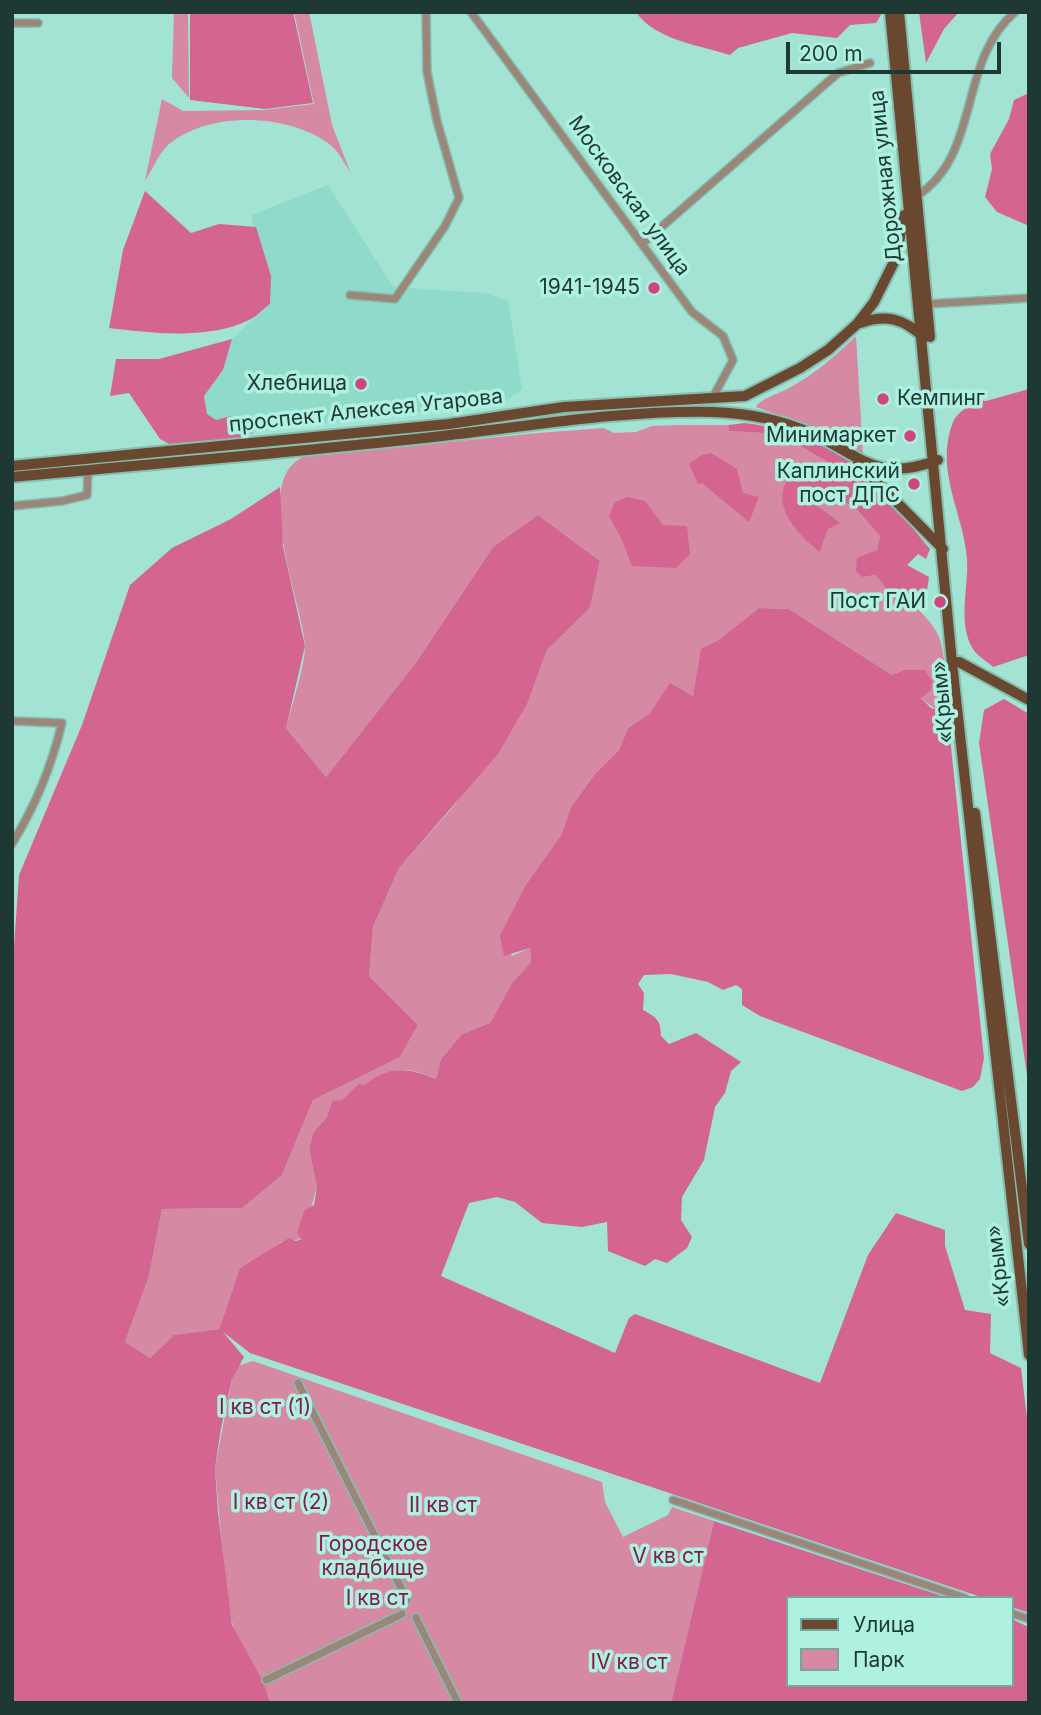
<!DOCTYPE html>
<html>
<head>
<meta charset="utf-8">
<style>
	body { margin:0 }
	#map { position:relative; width:1041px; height:1715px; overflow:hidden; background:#a2e3d3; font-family:Inter,sans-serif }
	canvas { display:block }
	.frame { position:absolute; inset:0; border:14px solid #1e3933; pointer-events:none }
	.legend { position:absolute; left:786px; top:1596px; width:228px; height:91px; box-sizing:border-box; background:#aff1e0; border:2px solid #75a79b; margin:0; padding:9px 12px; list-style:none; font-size:21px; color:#1e3933 }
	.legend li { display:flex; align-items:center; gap:14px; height:35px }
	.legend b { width:35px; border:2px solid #75a79b }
	.scale { position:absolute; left:786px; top:42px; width:215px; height:32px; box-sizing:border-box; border:4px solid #1e3933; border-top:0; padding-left:9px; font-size:21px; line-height:24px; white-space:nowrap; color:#1e3933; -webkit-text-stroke:5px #aff1e0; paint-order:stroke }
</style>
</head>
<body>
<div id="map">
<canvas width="1041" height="1715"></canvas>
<div class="frame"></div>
<ul class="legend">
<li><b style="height:9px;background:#69482f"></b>Улица</li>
<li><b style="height:19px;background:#d589a3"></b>Парк</li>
</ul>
<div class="scale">200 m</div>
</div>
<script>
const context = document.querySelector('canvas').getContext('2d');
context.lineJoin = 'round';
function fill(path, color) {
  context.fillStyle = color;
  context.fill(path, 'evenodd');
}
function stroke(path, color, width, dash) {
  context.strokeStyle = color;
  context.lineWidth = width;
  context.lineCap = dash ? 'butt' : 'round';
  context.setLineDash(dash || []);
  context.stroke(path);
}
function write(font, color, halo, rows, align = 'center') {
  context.font = font + ' Inter,sans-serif';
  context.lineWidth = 7;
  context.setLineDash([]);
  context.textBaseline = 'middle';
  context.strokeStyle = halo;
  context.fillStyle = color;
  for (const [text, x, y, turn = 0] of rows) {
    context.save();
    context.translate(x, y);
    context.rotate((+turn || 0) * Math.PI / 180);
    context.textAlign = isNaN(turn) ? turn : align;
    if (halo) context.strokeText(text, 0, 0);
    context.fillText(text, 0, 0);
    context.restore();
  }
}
const built = new Path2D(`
	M 328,185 L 393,287 L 485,293 L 508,301 L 522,389 L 504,402 L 254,432 L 245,424 L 216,421 L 207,414 L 204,396 L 223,370 L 232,339 L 270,304 L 251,215 Z`);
const green = new Path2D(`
	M 174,12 L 188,12 L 189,98 L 172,78 Z
	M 294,12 L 309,12 L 332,125 L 351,174 C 345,164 338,150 329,144 C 287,113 209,111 168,145 C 159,153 152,170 145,181 L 162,99 L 183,111 L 264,110 L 314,104 Z
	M 856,336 L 863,454 L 820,429 L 756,407 C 761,398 779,394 789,388 C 814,375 835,356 856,336 Z
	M 681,425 L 728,425 L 729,431 L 780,434 L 831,463 L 828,468 L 794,471 C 765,501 799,529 820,552 L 828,529 L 815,504 L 827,491 L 841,502 L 853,505 L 880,536 L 877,550 L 868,555 L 862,577 L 876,575 L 888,592 C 906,596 928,616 937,633 C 947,651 946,697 948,719 L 943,711 C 921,705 915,688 904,670 L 892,675 L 789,609 L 759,608 L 717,641 L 702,649 L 693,696 L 670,684 L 649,714 L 628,728 L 619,750 L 595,774 L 571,807 L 561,835 L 525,886 L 500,935 L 512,956 L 530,948 L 531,962 L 512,983 L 490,1023 L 462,1034 L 441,1059 L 436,1079 C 402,1064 396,1069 365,1086 C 355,1091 350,1090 343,1100 L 332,1102 L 327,1117 L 313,1133 L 309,1149 L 317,1187 L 302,1239 L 281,1242 L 276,1248 L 240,1268 L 219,1329 L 174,1335 L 150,1358 L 125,1342 L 149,1276 L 162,1209 L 242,1208 L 282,1175 L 313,1100 L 400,1057 L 418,1025 L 369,976 L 373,927 L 399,868 L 453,807 L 528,702 L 547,650 L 590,608 L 600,561 L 538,515 L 493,547 L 415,664 L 326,777 L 286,728 C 291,708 306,663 305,644 C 302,603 251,480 303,457 L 538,433 L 604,428 L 614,433 L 636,432 L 652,426 Z
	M 432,430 L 436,432 L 12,473 L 12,470 Z
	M 253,1361 L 602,1482 L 605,1502 L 623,1537 L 668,1515 L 672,1507 L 714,1521 L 671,1703 L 270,1703 L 264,1683 L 236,1638 L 227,1601 L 215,1468 L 232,1379 L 237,1366 Z`);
const forest = new Path2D(`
	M 190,12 L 293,12 L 313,103 L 265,109 L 190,100 Z
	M 636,12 L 882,12 L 882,13 L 876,23 L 850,25 L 837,38 L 792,33 L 738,48 L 730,55 C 699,45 655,40 636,12 Z
	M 919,12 L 959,12 L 944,29 L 926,63 Z
	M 1029,93 L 1029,226 L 997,212 L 985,197 L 992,169 L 990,154 L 1009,119 L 1014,100 Z
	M 145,191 L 191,233 L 219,224 L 256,227 L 271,276 L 270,304 C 263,309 256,317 249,320 C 209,340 150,333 109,328 L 123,250 Z
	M 232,339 L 223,370 L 204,396 L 207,414 L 216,420 L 231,416 L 254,432 L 243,438 L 169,444 L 160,439 L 129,393 L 110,396 L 116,359 L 159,359 Z
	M 1029,389 L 1029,655 L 993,667 C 988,662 977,656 973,649 C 957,623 969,586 967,559 C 964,514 934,471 953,422 C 956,414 969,406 975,400 L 986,401 Z
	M 745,423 C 845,436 870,476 930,549 L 926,559 L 918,554 L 907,565 L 929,577 L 926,597 L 916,609 L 899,595 L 888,592 L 876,575 L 862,577 L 856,571 L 857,558 L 877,550 L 880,536 L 853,505 L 841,502 L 827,491 L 815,504 L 840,523 L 828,529 L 820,552 C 796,533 765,500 794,471 L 828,468 L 830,463 L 780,434 L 729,431 L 728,425 Z
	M 711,453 L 737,469 L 743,493 L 759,497 L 749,522 L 702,483 L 698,484 L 689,464 L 702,455 Z
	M 280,487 L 283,547 L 305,646 L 286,728 L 326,777 L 415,664 L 493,547 L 538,515 L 600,561 L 590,608 L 547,650 L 528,702 L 498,754 L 399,868 L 373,927 L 369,976 L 418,1025 L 400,1057 L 313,1100 L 282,1175 L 242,1208 L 162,1209 L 149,1276 L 125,1342 L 150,1358 L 174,1335 L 219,1329 L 240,1268 L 289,1238 L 296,1241 L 302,1239 L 297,1233 L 304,1211 L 314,1205 L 317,1187 L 309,1149 L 313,1133 L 327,1117 L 332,1101 L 342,1100 L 359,1084 L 365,1085 C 390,1065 408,1068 436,1079 L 441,1059 L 462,1034 L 490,1023 L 512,983 L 531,962 L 530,948 L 504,956 L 500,935 L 525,886 L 561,835 L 571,807 L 595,774 L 619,750 L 628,728 L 649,714 L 670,683 L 693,696 L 701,649 L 717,641 L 759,608 L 789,609 L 892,675 L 904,670 L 925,670 L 932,681 L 931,690 L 921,698 L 931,708 L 943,711 L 948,719 L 984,1058 L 980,1079 L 973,1087 L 962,1091 L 760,1016 L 742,1005 L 742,989 L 736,985 L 723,990 L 708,982 L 671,974 L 644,975 L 638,984 L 644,993 L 643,1010 C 656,1017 661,1020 661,1036 L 669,1044 L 696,1033 L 741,1062 L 731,1071 L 725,1093 L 715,1107 L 704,1160 L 682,1197 L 681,1220 L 692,1237 L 687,1248 L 667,1263 L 655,1259 L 645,1266 L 608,1251 L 607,1222 L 582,1227 L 542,1223 L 515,1202 L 497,1197 L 469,1203 L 441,1276 L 615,1353 L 629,1318 L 635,1314 L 820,1383 L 868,1255 L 896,1213 L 945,1230 L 945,1246 L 965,1310 L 991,1314 L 990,1353 L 1021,1368 L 1029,1434 L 1027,1612 L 1011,1607 L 1011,1598 L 984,1598 L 250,1353 L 223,1332 L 244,1357 L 232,1379 L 221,1428 L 215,1468 L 218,1513 L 232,1625 L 264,1683 L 270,1703 L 12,1703 L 12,976 L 19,875 L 82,725 L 130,585 L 172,548 L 231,519 Z
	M 627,497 L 645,501 L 663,525 L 687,526 L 690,554 L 676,568 L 632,566 L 622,540 L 609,516 L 615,502 Z
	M 1004,699 L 1029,714 L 1029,1089 L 979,743 L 984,710 Z
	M 714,1521 L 948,1598 L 787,1598 L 787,1685 L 1011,1685 L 1011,1619 L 1029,1627 L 1029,1703 L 671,1703 Z`);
const street = new Path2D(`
	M 471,12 L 692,312 L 723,336 L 733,360 L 712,399
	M 12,23 L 38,23
	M 917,196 C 982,153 957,62 1015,12
	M 643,243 L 838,73 L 870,63
	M 350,295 L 395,299 L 445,226 L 459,198 L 437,121 L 427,72 L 426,12
	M 927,304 L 1029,298
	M 12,506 L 62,501 L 87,495 L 88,470
	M 12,721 L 62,723 C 51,768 36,804 12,844
	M 298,1383 L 407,1600
	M 673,1500 L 965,1598
	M 1011,1613 L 1029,1619
	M 416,1618 L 458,1703
	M 266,1680 L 402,1614`);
const primary = new Path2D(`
	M 890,12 L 952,663 L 1029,1355
	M 899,12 L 930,337
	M 860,323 C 885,314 904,318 924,338
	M 858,463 L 943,549
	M 12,466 L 449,424 L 564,407 L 745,396 L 800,368 L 828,350 L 857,324 L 874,302 L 896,258 L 904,215
	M 12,477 C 158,463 304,452 450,435 C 537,425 625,410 713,412 C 746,413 781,420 811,433 C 863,457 876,483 938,460
	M 952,663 L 959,662 L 1029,700
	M 975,813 L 1029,1244`);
const markers = [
	[654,288,7,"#ce457f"],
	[361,384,7,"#ce457f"],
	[883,399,7,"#ce457f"],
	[910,436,7,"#ce457f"],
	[914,484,7,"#ce457f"],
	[940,602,7,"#ce457f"]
];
const streetNames = [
	["Дорожная улица",886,176,-96],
	["Московская улица",629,196,54],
	["проспект Алексея Угарова",366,411,-6],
	["«Крым»",943,702,-95],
	["«Крым»",999,1266,-97]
];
const poiNames = [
	["1941-1945",640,288],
	["Хлебница",347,384],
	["Кемпинг",897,399,"left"],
	["Минимаркет",896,436],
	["Каплинский",900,472],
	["пост ДПС",900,496],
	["Пост ГАИ",926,602]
];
const parkNames = [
	["I кв ст (1)",265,1408],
	["I кв ст (2)",281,1503],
	["II кв ст",443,1506],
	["Городское",373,1545],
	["кладбище",373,1569],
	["V кв ст",668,1557],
	["I кв ст",377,1599],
	["IV кв ст",629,1663]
];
fill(built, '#8fdac8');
fill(green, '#d589a3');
fill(forest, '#d46590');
stroke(street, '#85beb0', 10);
stroke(primary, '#85beb0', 14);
stroke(street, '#9b8779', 7);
stroke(primary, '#69482f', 10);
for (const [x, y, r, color] of markers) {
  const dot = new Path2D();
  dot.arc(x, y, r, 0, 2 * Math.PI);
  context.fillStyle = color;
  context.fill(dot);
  stroke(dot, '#aff1e0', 2.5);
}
write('21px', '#1e3933', '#aff1e0', streetNames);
write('21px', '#1e3933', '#aff1e0', poiNames, 'right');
write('21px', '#801b4a', '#aff1e0', parkNames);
</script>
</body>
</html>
